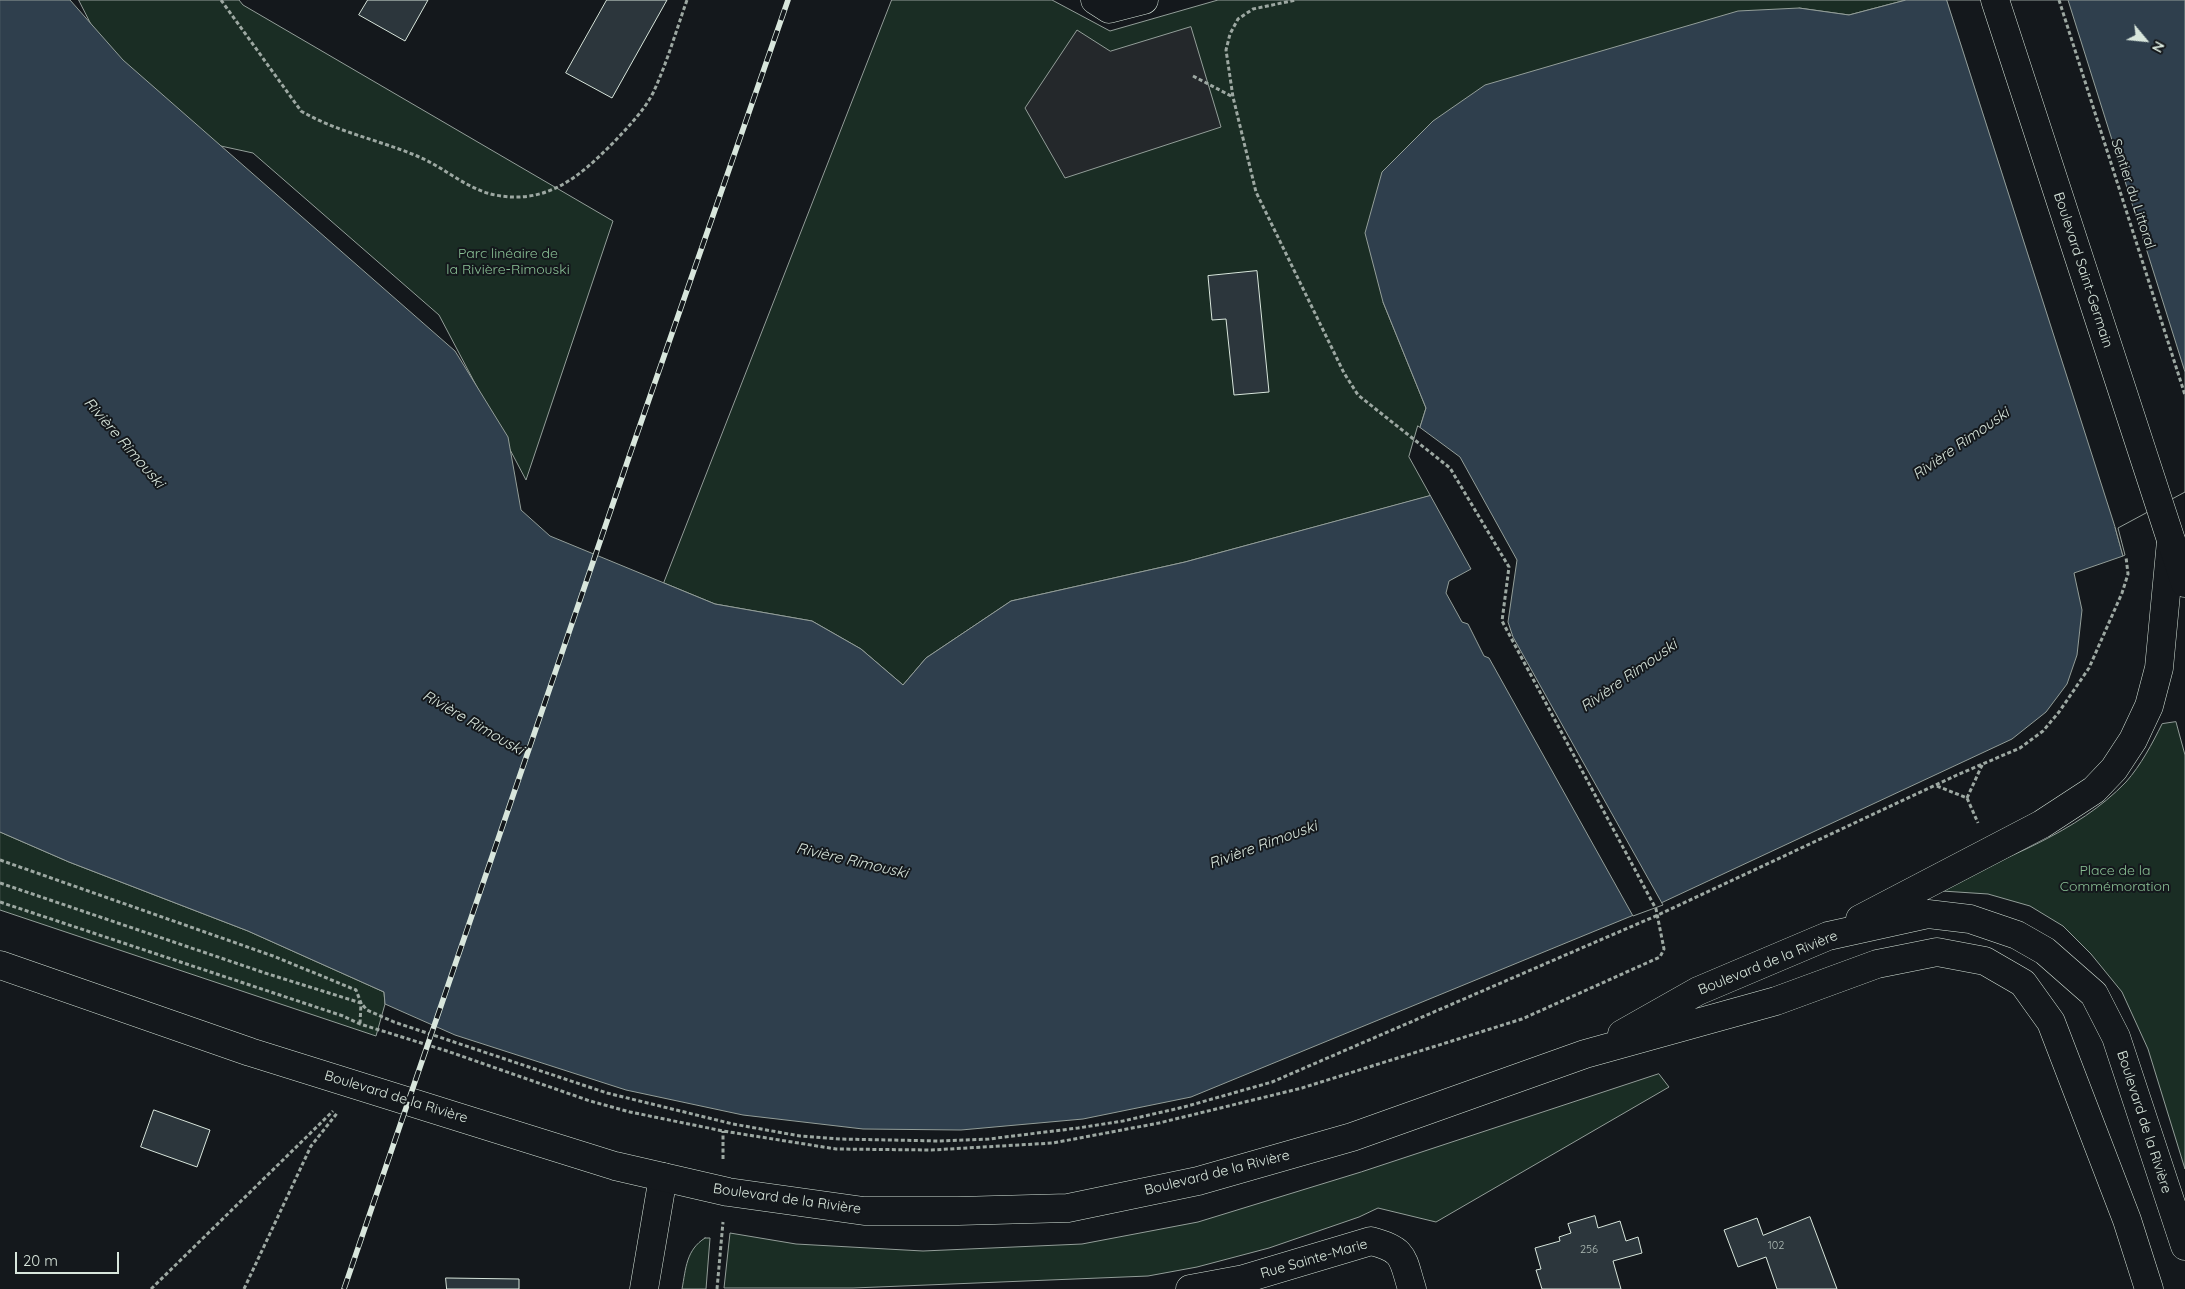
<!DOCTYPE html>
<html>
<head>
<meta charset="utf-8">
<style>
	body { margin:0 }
	#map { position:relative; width:2185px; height:1289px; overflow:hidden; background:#14181c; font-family:Quicksand,sans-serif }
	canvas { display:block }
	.north { position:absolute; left:2120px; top:15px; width:50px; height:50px; -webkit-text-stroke:4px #14181c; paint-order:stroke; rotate:118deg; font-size:14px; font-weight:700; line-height:20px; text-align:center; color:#d8e6dc }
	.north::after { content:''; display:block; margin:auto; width:18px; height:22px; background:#d8e6dc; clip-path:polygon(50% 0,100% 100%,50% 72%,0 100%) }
	.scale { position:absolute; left:15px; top:1252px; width:104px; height:22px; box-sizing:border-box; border:2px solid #d8e6dc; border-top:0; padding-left:6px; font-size:15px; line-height:18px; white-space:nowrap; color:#d8e6dc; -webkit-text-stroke:4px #14181c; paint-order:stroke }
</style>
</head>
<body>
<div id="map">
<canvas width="2185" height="1289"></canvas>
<div class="north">N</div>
<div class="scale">20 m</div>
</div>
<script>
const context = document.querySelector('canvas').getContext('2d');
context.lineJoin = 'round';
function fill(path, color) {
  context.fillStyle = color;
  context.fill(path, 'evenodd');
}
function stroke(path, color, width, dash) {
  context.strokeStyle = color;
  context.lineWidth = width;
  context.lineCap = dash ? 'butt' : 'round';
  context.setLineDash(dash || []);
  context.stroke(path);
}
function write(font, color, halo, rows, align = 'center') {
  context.font = font + ' Quicksand,sans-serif';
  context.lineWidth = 4;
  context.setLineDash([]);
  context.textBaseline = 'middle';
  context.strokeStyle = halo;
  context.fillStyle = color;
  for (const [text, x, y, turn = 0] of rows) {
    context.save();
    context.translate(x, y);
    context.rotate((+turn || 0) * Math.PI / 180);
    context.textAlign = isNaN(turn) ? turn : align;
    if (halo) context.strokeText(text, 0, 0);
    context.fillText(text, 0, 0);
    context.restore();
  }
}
const green = new Path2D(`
	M 79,0 L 239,0 L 243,5 L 613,221 L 526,480 L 439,315 L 253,153 L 161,133 L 97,36 Z
	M 892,0 L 1052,0 L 1110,31 L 1218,0 L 1906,0 L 1849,15 L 1799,8 L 1383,302 L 1426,408 L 1411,456 L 1433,495 L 1185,562 L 1011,601 L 926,658 L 903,685 L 861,649 L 812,621 L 715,604 L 664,583 Z
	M 2176,722 L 2185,755 L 2185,1169 L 2148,1049 L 2122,992 L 2091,954 L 2063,926 L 2030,906 L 1988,894 L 1942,891 L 1941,886 C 2005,858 2077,833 2126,782 C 2141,765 2152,744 2162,724 Z
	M 0,832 L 69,862 L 248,931 L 384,992 L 385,1004 L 376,1036 L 0,910 Z
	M 1659,1074 L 1669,1087 L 1436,1222 L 1378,1208 L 1359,1217 L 1269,1248 L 1197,1267 L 1148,1276 L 853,1288 L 724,1288 L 730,1233 L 796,1244 L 923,1251 L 1082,1244 L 1198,1222 L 1361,1172 Z
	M 705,1238 L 710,1238 L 706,1289 L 682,1289 C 686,1268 686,1250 705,1238 Z`);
const parking = new Path2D(`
	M 1191,27 L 1221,127 L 1065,178 L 1025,108 L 1077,30 L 1110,51 Z`);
const water = new Path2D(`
	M 0,0 L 70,0 L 123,60 L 455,351 L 508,437 L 521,510 L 550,536 L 715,604 L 812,621 L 861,649 L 903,685 L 926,658 L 1011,601 L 1185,562 L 1432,495 L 1411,456 L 1426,408 L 1383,302 L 1365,233 L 1382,172 L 1433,121 L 1485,85 L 1738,11 L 1799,8 L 1849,15 L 1906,0 L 2185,0 L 2185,489 L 2115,527 L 2123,556 L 2074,573 L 2082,610 L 2077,655 L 2067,684 L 2046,712 L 2012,739 L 1646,910 L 1191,1097 L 1083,1119 L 961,1130 L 863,1129 L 743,1115 L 626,1090 L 455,1035 L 385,1004 L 384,992 L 248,931 L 69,862 L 0,832 Z`);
const pier = new Path2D(`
	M 1947,0 L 2068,0 L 2185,372 L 2185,492 L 2118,528 L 2125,555 L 2123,556 L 2115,527 Z
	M 1418,426 L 1460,457 L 1517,560 L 1508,622 L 1513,637 L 1663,905 L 1633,916 L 1489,658 L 1484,656 L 1468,624 L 1462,622 L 1446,593 L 1449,581 L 1471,569 L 1409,457 Z`);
const building = new Path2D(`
	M 368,0 L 428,0 L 405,41 L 359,15 Z
	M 607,0 L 667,0 L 612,98 L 566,73 Z
	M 1257,271 L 1269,392 L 1234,395 L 1226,319 L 1212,320 L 1208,276 Z
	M 154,1110 L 210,1130 L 197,1167 L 141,1147 Z
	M 1595,1216 L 1598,1228 L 1620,1221 L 1626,1241 L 1638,1237 L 1642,1253 L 1613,1261 L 1621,1289 L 1542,1289 L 1536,1270 L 1541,1269 L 1535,1248 L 1560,1241 L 1559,1237 L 1571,1233 L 1568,1224 Z
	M 1810,1217 L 1837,1289 L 1777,1289 L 1766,1257 L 1738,1267 L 1724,1230 L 1757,1218 L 1763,1235 Z
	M 446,1278 L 519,1279 L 519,1289 L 447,1289 Z`);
const path = new Path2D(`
	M 221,0 L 301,111 C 337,132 379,140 417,156 C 444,167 466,189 495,195 C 547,205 579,177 613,143 C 628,127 643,112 653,93 C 667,63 676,31 687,0
	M 2059,0 L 2185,395
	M 1193,76 L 1233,97
	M 1937,786 L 1967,798 L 1978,823
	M 1967,798 L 1983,763
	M 0,860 L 273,956 L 356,990 L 361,1003 L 360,1024
	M 0,883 L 265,973 L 361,1003 L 367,1010 L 394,1022 L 607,1093 L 733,1124 L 800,1136 L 840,1139 L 939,1141 L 989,1139 L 1078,1128 L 1123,1121 L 1184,1107 L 1272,1082 L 1658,915 L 1957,775 L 2020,748 L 2043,731 L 2059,712 L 2089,668 L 2122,593 L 2128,574 L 2126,557
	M 0,902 L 343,1016 L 360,1024 L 447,1051 L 590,1101 L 630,1112 L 723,1131 L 836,1149 L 931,1150 L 1053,1143 L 1159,1123 L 1302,1088 L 1522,1019 L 1660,957 L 1664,949 L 1656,909 L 1502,621 L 1509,567 L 1450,468 L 1358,395 L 1344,373 L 1256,192 L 1233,97 L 1226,50 L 1230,34 L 1238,19 L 1253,9 L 1296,0
	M 723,1159 L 723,1131
	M 151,1289 L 333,1111
	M 244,1289 L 311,1146 L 338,1112
	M 717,1289 L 723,1222`);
const minor = new Path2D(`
	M 1095,0 L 1109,9 L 1144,0
	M 1190,1289 L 1244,1279 L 1371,1241 C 1406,1250 1402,1258 1412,1289`);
const tertiary = new Path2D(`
	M 644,1289 L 663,1177`);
const secondary = new Path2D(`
	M 1860,919 L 2042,824 L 2094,790 L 2114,769 L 2133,740 L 2149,706 L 2159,668 L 2171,541
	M 0,965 L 250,1052 L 615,1166 L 728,1192 L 864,1211 L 958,1211 L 1068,1208 L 1198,1181 L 1352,1137 L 1585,1054 L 1776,1001 L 1877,964 L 1937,952 L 1985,961 L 2023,983 L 2051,1022 L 2127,1220 L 2149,1289
	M 1622,1034 L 1698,991 L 1828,936 L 1928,914 L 1970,919 L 2017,935 L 2045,951 L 2094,994 L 2116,1037 L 2185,1246`);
const primary = new Path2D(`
	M 1995,0 L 2185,583`);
const rail = new Path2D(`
	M 344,1289 L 630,454 L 788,0`);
const numberNames = [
	["102",1776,1246],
	["256",1589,1250]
];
const streetNames = [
	["Sentier du Littoral",2133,194,72],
	["Boulevard Saint-Germain",2083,270,72],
	["Boulevard de la Rivière",1768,963,-22],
	["Boulevard de la Rivière",396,1097,17],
	["Boulevard de la Rivière",2144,1122,72],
	["Boulevard de la Rivière",1217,1173,-14],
	["Boulevard de la Rivière",787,1199,8],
	["Rue Sainte-Marie",1314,1259,-16]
];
const parkNames = [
	["Parc linéaire de",508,254],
	["la Rivière-Rimouski",508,270],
	["Place de la",2115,871],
	["Commémoration",2115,887]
];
const waterNames = [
	["Rivière Rimouski",124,443,49],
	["Rivière Rimouski",1961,444,-35],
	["Rivière Rimouski",1629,676,-35],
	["Rivière Rimouski",473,723,30],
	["Rivière Rimouski",1263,845,-20],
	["Rivière Rimouski",852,861,13]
];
fill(green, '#1a2d24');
stroke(green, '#939e99', 1);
fill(parking, '#24282b');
stroke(parking, '#939e99', 1);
fill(water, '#2f3f4d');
stroke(water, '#939e99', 1);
fill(pier, '#14181c');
stroke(pier, '#939e99', 1);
fill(building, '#2c363c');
stroke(building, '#d8e6dc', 1);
stroke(minor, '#d8e6dc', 29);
stroke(tertiary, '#d8e6dc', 29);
stroke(secondary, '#d8e6dc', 29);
stroke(primary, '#d8e6dc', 29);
stroke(path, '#9da8a2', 3, [4, 2.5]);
stroke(minor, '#14181c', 28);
stroke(tertiary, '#14181c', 28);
stroke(secondary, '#14181c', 28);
stroke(primary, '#14181c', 28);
stroke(rail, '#d8e6dc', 5.5);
stroke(rail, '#14181c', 4, [11]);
write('11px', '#adbab4', null, numberNames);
write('14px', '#d8e6dc', '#14181c', streetNames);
write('14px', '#8ac095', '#14181c', parkNames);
write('italic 15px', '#d8e6dc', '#14181c', waterNames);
</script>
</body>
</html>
